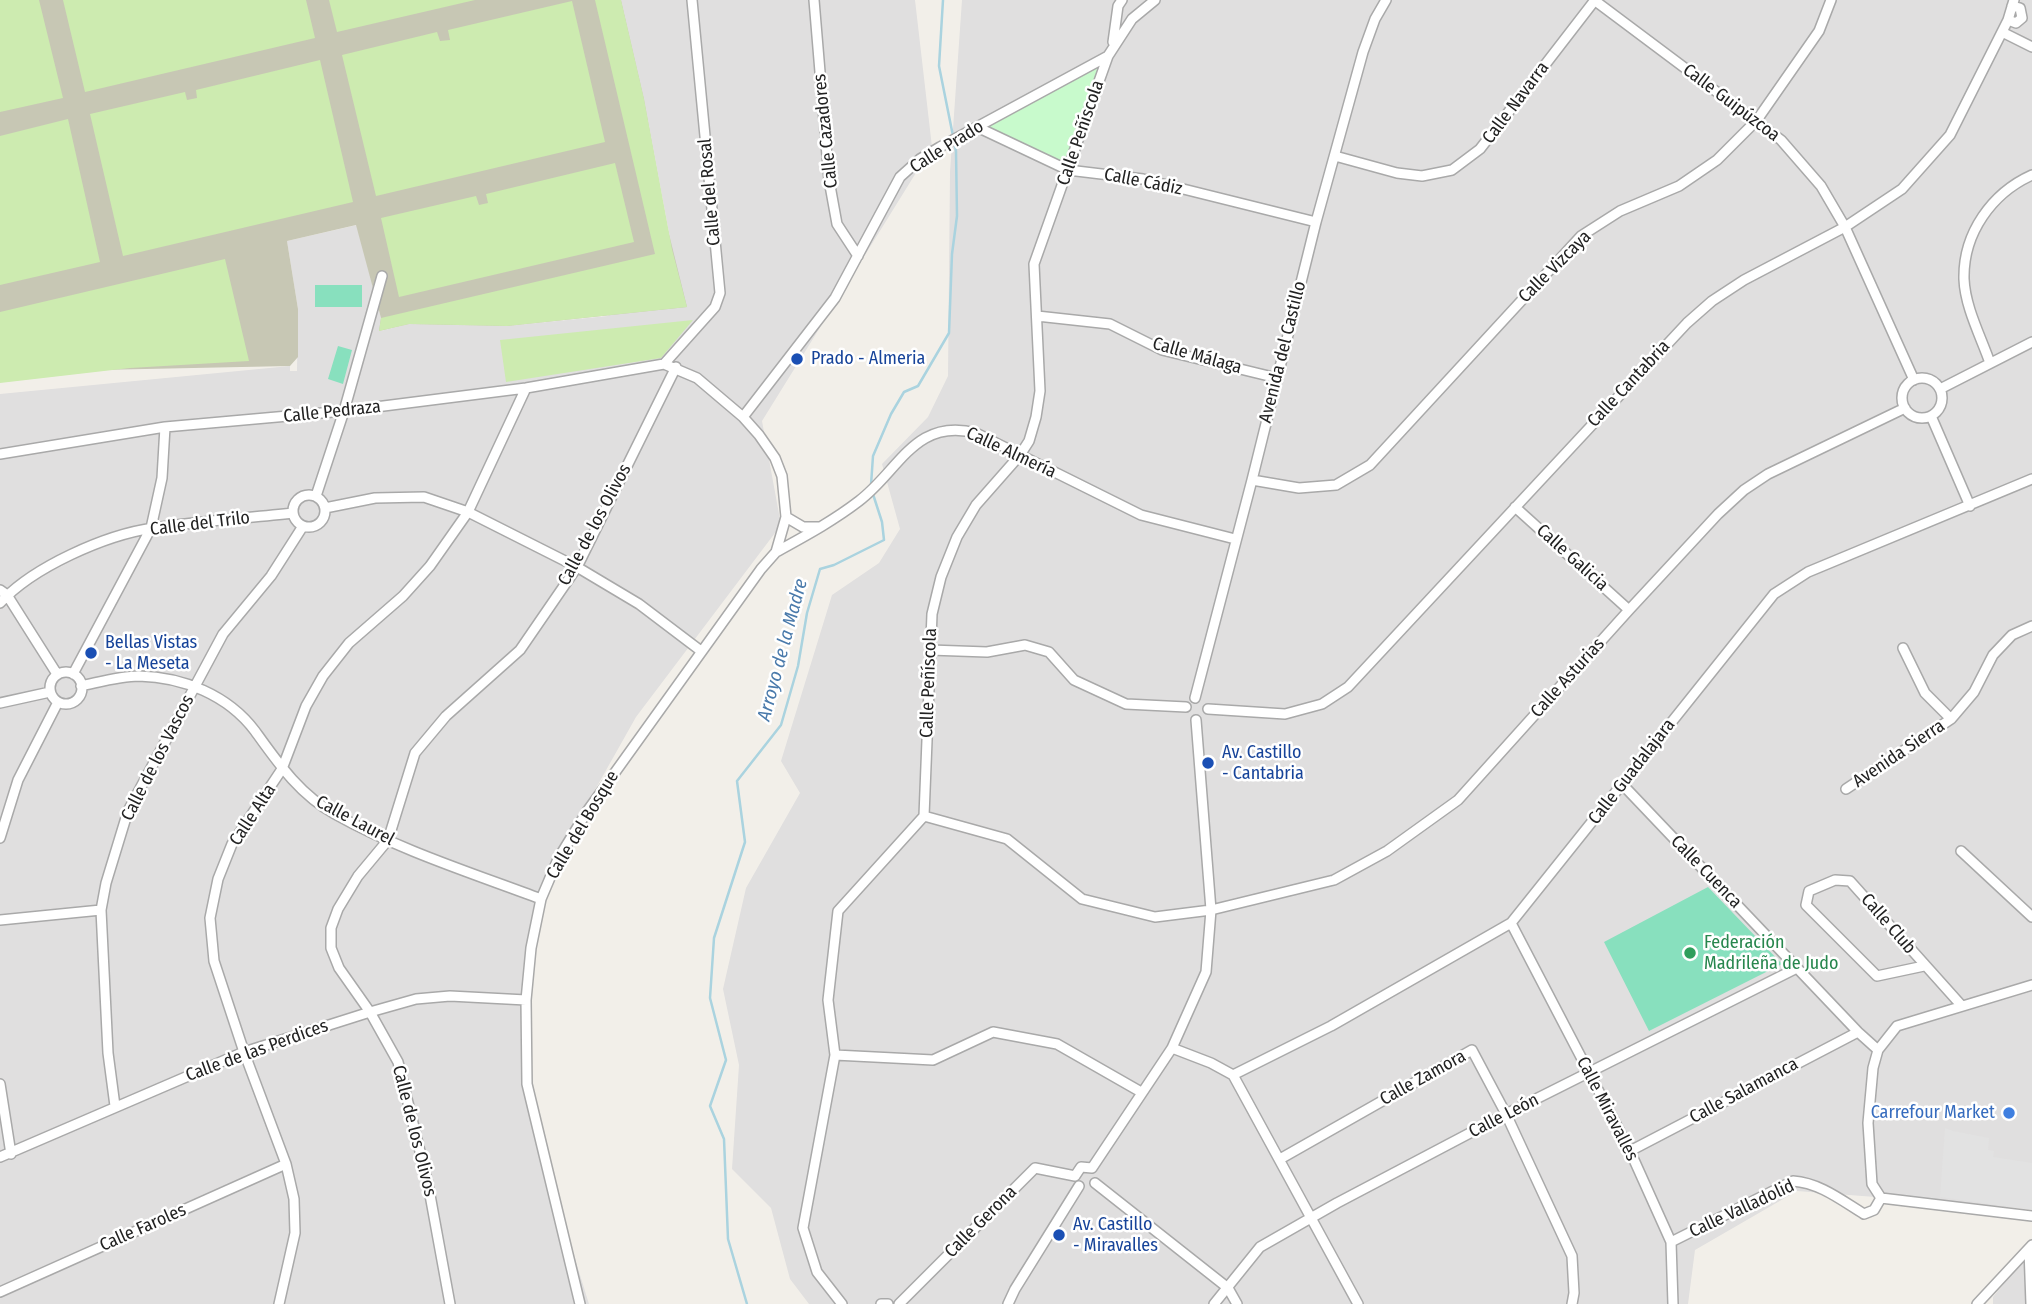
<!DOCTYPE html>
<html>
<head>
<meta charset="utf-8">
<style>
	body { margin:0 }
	canvas { display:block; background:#f2efe9 }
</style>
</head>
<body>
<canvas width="2032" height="1304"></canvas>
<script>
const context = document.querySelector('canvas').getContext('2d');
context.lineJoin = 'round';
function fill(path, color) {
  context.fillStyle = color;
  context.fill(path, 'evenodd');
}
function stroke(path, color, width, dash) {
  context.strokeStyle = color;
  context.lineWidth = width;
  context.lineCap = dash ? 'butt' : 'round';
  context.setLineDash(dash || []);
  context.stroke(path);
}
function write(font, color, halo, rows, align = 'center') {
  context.font = font + ' "Fira Sans Condensed",sans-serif';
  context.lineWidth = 5;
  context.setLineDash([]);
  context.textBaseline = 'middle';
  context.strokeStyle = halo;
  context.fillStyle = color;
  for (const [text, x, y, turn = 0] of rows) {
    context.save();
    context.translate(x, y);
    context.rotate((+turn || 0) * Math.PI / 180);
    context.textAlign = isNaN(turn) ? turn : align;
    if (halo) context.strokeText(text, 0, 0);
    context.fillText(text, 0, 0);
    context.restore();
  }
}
const residential = new Path2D(`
	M 621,0 L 915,0 L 932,147 L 762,421 L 781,525 L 636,717 L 538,891 L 521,991 L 522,1088 L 589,1304 L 0,1304 L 0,394 L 290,366 L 290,371 L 297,371 L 298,309 L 287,241 L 357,225 L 381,318 L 380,331 L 409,324 L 507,326 L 608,316 L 672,249 L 644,99 Z
	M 962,0 L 2032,0 L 2032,1209 L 1797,1191 L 1695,1250 L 1688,1304 L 809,1304 L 790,1279 L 771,1208 L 732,1169 L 739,1065 L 723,989 L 746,888 L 800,793 L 781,761 L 832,595 L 879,563 L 900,529 L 882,464 L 928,417 L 948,376 L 950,172 Z
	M 2032,1249 L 2032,1304 L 1993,1304 L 1993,1297 Z`);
const construction = new Path2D(`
	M 0,0 L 621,0 L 644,99 L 667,226 L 687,307 L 507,326 L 409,324 L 379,331 L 381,318 L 356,225 L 287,241 L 298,309 L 298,357 L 290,366 L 0,372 Z`);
const grass = new Path2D(`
	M 0,0 L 39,0 L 63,98 L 0,112 Z
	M 63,0 L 306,0 L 315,38 L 85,92 Z
	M 329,0 L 475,0 L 337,32 Z
	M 595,0 L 621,0 L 644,99 L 672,249 L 687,307 L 507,326 L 409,324 L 379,331 L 381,318 L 655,254 Z
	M 572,1 L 605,142 L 376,196 L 342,55 L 437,32 L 440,41 L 450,40 L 448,30 Z
	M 320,60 L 353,202 L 123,256 L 90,114 L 185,92 L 187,100 L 197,98 L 196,90 Z
	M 68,119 L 100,262 L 0,285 L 0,136 Z
	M 615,163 L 634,242 L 399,297 L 381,218 L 476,196 L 479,205 L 488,203 L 486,194 Z
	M 225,259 L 249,361 L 130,368 L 0,383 L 0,312 Z
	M 693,320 L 661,358 L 506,382 L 500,340 Z`);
const park = new Path2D(`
	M 1108,56 L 1068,170 L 977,127 Z`);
const pitch = new Path2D(`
	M 315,285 L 362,285 L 362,307 L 315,307 Z
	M 338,346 L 352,350 L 343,384 L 328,379 Z
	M 1708,887 L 1782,964 L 1649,1031 L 1604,942 Z`);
const parking = new Path2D(`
	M 1945,1128 L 1953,1131 L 1989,1138 L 1988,1150 L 1994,1151 L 1993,1157 L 2032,1163 L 2032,1210 L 1940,1197 Z`);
const stream = new Path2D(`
	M 871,485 L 873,456 L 891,414 L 904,392 L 918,386 L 949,333 L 952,254 L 957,216 L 956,151 L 939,66 L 943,0
	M 747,1304 L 728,1239 L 724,1139 L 710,1106 L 726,1060 L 710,998 L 714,938 L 745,842 L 737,781 L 781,725 L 798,666 L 807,613 L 820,569 L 834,565 L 884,540 L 882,522 L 872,491`);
const minor = new Path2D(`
	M 814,0 L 829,180 L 837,224 L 858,256
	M 1594,0 L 1781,140 L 1821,186 L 1845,227 L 1914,380
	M 2008,20 L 2016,23 L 2022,18 L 2020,8 L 2012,6
	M 2002,32 L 2032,47
	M 1113,42 L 1118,6 L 1122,0
	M 977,127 L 1068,170 L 1143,179 L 1316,222
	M 1335,156 L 1397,173 L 1422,176 L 1452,170 L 1480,149 L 1595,0
	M 1037,316 L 1110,324 L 1162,350 L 1277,378
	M 1990,363 C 1981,337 1965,307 1964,279 C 1963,233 1992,193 2032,175
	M 664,364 L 715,307 L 720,293 L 692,0
	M1902 398a20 20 0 1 1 40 0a20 20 0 1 1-40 0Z
	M 1940,389 L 2032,342
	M 1931,416 L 1970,506
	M 743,417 L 835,298 L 900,177 L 920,159 L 940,147 L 1108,56 L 1132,19 L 1155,0
	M 0,454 L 165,427 L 344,411 L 526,388 L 664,364 L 697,378 L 743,417 L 759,435 L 775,458 L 782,476 L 786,517 L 776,552 L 761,569 L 588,810 L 558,859 L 541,899 L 531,948 L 526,1000 L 527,1084 L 580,1304
	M 1252,480 L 1299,488 L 1336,485 L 1370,465 L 1581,236 L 1620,211 L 1679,186 L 1717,160 L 1757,120 L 1819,31 L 1831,0
	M293 511a16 16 0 1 1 32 0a16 16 0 1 1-32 0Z
	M 316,496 L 344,411 L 382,276
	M 1515,507 L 1629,610
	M 325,508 L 375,498 L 424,497 L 468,512 L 577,567 L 639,604 L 701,651
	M 786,517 L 803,527 L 820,527
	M 776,552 C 805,536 833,521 859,501 C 899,471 915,417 976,433 L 1141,515 L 1235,539
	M 0,590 L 7,595 L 57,674
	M 0,603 C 33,567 105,535 153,528 C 200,521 247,518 293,513
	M 1903,648 L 1925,693 L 1951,719
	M 930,650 L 987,652 L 1025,645 L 1049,652 L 1074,680 L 1126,704 L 1186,707
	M50 688a16 16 0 1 1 32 0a16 16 0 1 1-32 0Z
	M 73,674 L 151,528 L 162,478 L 165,427
	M 81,686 C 100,682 120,676 139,676 C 183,677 228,695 255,731 C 278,763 300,795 335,814 C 399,850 472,873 541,899
	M 1195,698 L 1252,480 L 1316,222 L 1363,52 L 1375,19 L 1386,0
	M 0,703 L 50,692
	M 1208,709 L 1285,714 L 1322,704 L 1348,687 L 1687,323 L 1712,301 L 1744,280 L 1845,227 L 1902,189 L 1950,135 L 2008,20 L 2014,0
	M 1622,784 L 1858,1032 L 1878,1050
	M 1846,789 L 1951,719 L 1974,692 L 1993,655 L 2012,635 L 2032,626
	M 924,816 L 1007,839 L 1082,899 L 1155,917 L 1211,910 L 1334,880 L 1387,851 L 1458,800 L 1629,610 L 1718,514 L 1744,490 L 1768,474 L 1905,408
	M 0,838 L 18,780 L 58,702
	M 1961,851 L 2032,917
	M 0,920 L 101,910
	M 1511,923 L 1630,1151 L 1671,1242 L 1673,1304
	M 1924,966 L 1877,976 L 1806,905 L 1809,891 L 1835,880 L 1850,881 L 1961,1005
	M 2032,985 L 1897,1026 L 1878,1050 L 1873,1068 L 1868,1123 L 1872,1184 L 1881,1198 L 2032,1216
	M 1172,1048 L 1211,1063 L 1233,1075 L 1358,1304
	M 835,1055 L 933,1060 L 993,1032 L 1057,1044 L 1141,1092
	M 1233,1075 L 1331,1026 L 1511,923 L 1774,594 L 1808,572 L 2032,479
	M 0,1084 L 11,1154
	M 115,1106 L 108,1053 L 101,910 L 106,883 L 128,811 L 223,634 L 271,576 L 303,526
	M 1630,1151 L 1858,1032
	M 0,1157 L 244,1052 L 370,1012 L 416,999 L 450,996 L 526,1000
	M 1280,1159 L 1472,1050 L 1506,1114 L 1572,1256 L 1574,1293 L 1572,1304
	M 1092,1168 L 1172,1048 L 1206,972 L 1211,910 L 1196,720
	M 1075,1176 L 1081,1167 L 1092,1168
	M 1095,1183 L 1228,1288 L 1237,1304
	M 1671,1242 L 1793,1181 C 1820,1183 1841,1200 1864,1214 L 1874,1210 L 1881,1198
	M 2029,1249 L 2031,1304
	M 0,1292 L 286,1164
	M 279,1304 L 295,1233 L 294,1199 L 286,1164 L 244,1052 L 214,961 L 210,918 L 218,879 L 232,844 L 282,769 L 306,706 L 323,676 L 349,643 L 403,596 L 430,566 L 468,512 L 526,388
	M 450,1304 L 428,1184 L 398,1062 L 370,1012 L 339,968 L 331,948 L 331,928 L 338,909 L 358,876 L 388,840 L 415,753 L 446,716 L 520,650 L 577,567 L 676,367
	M 842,1304 L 817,1272 L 803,1228 L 835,1055 L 828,1000 L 838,911 L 924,816 L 932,614 L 941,577 L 957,537 L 976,505 L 1020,455 L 1029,441 L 1036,417 L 1040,391 L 1034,264 L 1108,56
	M 881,1304 L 888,1304
	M 899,1304 L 1035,1168 L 1075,1176
	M 1008,1304 L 1015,1289 L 1079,1186
	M 1214,1304 L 1260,1247 L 1337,1203 L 1506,1114 L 1797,968
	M 1977,1304 L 2032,1245`);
const markers = [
	[797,359,7,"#1a4fb4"],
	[91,653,7,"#1a4fb4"],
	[1208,763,7,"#1a4fb4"],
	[1690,953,7,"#2e9e5b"],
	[2009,1113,7,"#3f7fe0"],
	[1059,1235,7,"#1a4fb4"]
];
const streetNames = [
	["Calle Navarra",1516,103,-53],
	["Calle Guipúzcoa",1731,103,37],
	["Calle Cazadores",826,131,-96],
	["Calle Peñíscola",1081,133,-71],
	["Calle Prado",947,147,-32],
	["Calle Cádiz",1143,182,11],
	["Calle del Rosal",710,192,-95],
	["Calle Vizcaya",1555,267,-45],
	["Avenida del Castillo",1283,352,-76],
	["Calle Málaga",1197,356,16],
	["Calle Cantabria",1629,384,-47],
	["Calle Pedraza",332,412,-6],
	["Calle Almería",1011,453,25],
	["Calle del Trilo",200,524,-7],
	["Calle de los Olivos",595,525,-62],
	["Calle Galicia",1572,558,42],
	["Calle Asturias",1568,678,-48],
	["Calle Peñíscola",929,683,-88],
	["Avenida Sierra",1899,754,-34],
	["Calle de los Vascos",158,758,-63],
	["Calle Guadalajara",1632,772,-52],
	["Calle Alta",253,815,-57],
	["Calle Laurel",355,821,28],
	["Calle del Bosque",583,825,-59],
	["Calle Cuenca",1706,872,46],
	["Calle Club",1888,924,49],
	["Calle de las Perdices",257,1051,-20],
	["Calle Zamora",1423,1078,-29],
	["Calle Salamanca",1744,1091,-28],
	["Calle Miravalles",1607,1109,63],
	["Calle León",1504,1116,-27],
	["Calle de los Olivos",414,1131,76],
	["Calle Valladolid",1742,1209,-25],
	["Calle Gerona",981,1222,-45],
	["Calle Faroles",143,1228,-24]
];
const transitNames = [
	["Prado - Almeria",811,359],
	["Bellas Vistas",105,643],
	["- La Meseta",105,664],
	["Av. Castillo",1222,753],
	["- Cantabria",1222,774],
	["Av. Castillo",1073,1225],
	["- Miravalles",1073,1246]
];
const leisureNames = [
	["Federación",1704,943],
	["Madrileña de Judo",1704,964]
];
const shopNames = [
	["Carrefour Market",1995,1113]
];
const waterNames = [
	["Arroyo de la Madre",783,650,-75]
];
fill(residential, '#e0dfdf');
fill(construction, '#c7c7b4');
fill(grass, '#cdebb0');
fill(park, '#c8facc');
fill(pitch, '#88e0be');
fill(parking, '#e2e2e2');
stroke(stream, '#aad3df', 2.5);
stroke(minor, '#a9a9a9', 12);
stroke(minor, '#fff', 9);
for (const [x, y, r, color] of markers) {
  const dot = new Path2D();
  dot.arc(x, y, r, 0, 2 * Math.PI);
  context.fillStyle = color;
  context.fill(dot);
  stroke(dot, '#fff', 2.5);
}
write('18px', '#222', '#fff', streetNames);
write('18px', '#164399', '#fff', transitNames, 'left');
write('18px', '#27864d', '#fff', leisureNames, 'left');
write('18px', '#366cbe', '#fff', shopNames, 'right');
write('italic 19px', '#4a7aab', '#fff', waterNames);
</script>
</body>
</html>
